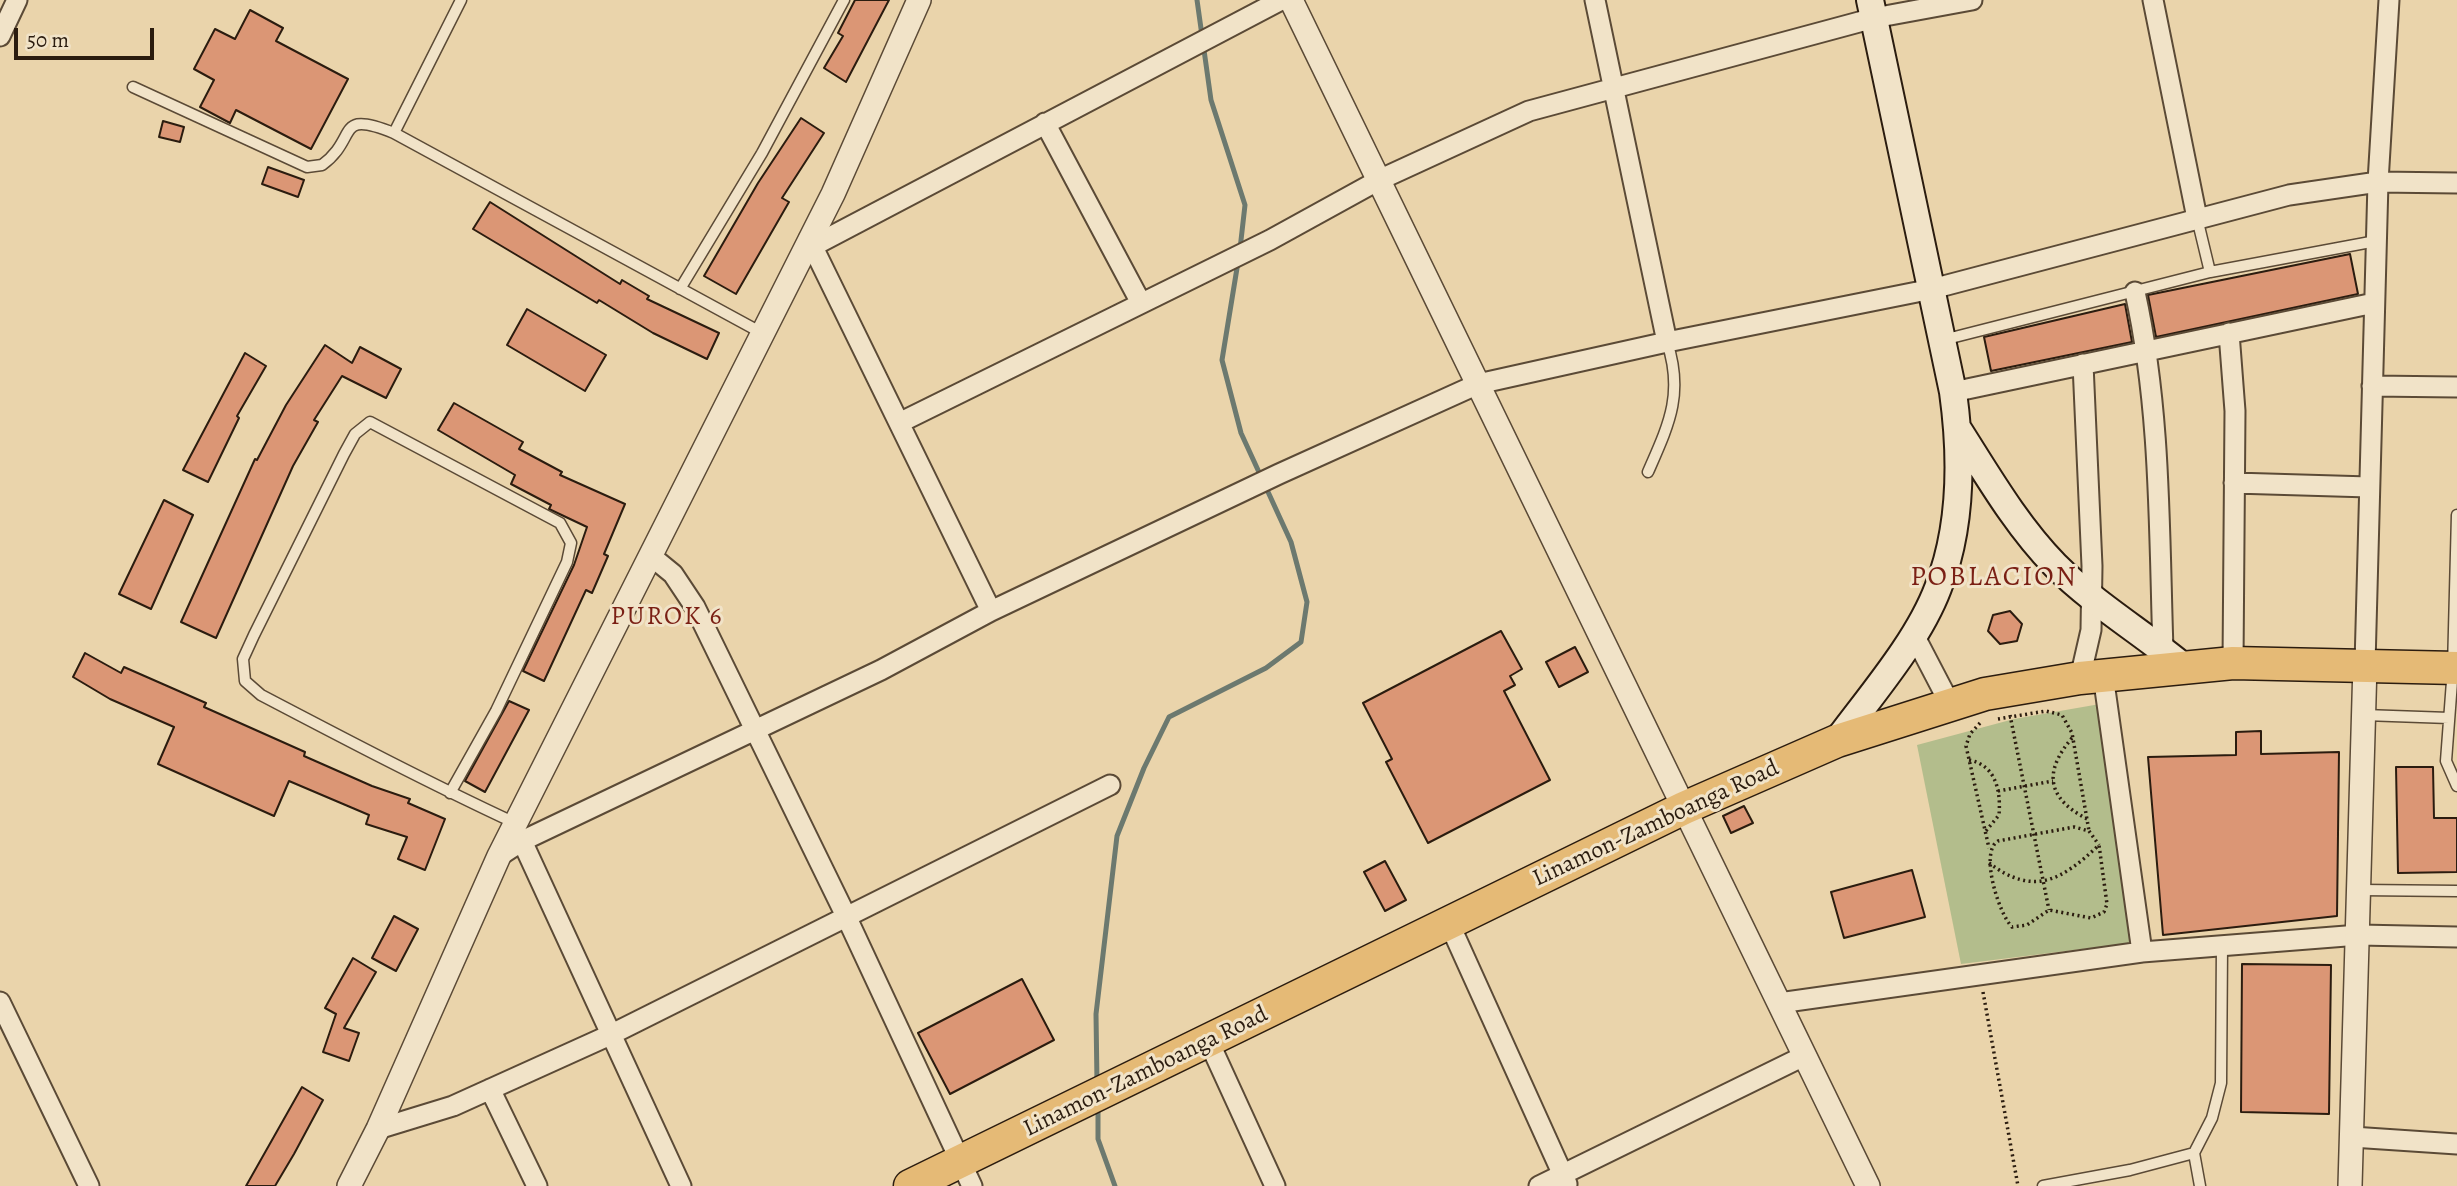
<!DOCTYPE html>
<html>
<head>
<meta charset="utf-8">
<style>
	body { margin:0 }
	#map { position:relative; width:2457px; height:1186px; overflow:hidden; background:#ead4ab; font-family:Alegreya,serif }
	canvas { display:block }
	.scale { position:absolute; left:14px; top:28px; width:140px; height:32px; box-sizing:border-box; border:4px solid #2b1c0f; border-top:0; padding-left:9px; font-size:21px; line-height:24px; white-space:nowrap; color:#2b1c0f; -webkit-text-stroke:5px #f1e3c8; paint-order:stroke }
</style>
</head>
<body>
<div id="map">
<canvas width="2457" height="1186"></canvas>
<div class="scale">50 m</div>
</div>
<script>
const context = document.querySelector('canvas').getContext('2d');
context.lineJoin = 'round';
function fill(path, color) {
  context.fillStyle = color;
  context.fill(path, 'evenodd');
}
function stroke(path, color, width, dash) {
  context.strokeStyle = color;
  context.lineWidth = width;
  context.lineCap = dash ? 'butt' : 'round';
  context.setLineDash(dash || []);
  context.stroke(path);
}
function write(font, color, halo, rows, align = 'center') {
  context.font = font + ' Alegreya,serif';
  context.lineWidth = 6;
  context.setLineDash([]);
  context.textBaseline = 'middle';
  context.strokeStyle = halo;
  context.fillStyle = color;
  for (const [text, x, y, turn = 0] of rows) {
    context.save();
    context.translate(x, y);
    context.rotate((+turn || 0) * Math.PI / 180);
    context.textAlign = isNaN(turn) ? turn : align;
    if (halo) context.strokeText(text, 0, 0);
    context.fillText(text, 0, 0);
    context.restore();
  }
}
const green = new Path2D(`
	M 2100,704 L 2131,943 L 1961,964 L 1917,745 L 2014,719 Z`);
const stream = new Path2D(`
	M 1197,0 L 1211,100 L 1245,205 L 1240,249
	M 1097,1083 L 1096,1014 L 1117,836 L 1144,768 L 1169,717 L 1266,668 L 1301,642 L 1307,602 L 1291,542 L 1241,433 L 1222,360 L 1238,262
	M 1098,1107 L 1098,1139 L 1115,1186`);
const building = new Path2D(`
	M 855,0 L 889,0 L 846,82 L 824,68 L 843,36 L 838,33 Z
	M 250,10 L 283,28 L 276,41 L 348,79 L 311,149 L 236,110 L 230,123 L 200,107 L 214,80 L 194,69 L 215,29 L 235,39 Z
	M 801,118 L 824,133 L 782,198 L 789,202 L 736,294 L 704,276 L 758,183 Z
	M 163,121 L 184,127 L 180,142 L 159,137 Z
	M 268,167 L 304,180 L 298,197 L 262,184 Z
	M 490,202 L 620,284 L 622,280 L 649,296 L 647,299 L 719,333 L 707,359 L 653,333 L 599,300 L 597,303 L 473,229 Z
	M 2350,254 L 2358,294 L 2156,337 L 2148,295 Z
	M 2125,304 L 2132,342 L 1991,371 L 1984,337 Z
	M 527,309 L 606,355 L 585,391 L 507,345 Z
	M 325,345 L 352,363 L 360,347 L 401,369 L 386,398 L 342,376 L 314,420 L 318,422 L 293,466 L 216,638 L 181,622 L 255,459 L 257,460 L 286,405 Z
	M 245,353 L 266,366 L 237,416 L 239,418 L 208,482 L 183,470 Z
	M 454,403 L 523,442 L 519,449 L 562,472 L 560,475 L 625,504 L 604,554 L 608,556 L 592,593 L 586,590 L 544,681 L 523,671 L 574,565 L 587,527 L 549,509 L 551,505 L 511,484 L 515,475 L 438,430 Z
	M 164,500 L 193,515 L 151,609 L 119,594 Z
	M 2010,611 L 2022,624 L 2017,641 L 2000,644 L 1988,631 L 1993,615 Z
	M 1501,631 L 1522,669 L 1510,676 L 1515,685 L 1504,691 L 1550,780 L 1428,843 L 1386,762 L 1392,759 L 1363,703 Z
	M 1575,647 L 1588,672 L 1559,687 L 1546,662 Z
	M 85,653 L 121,673 L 124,667 L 206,703 L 204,707 L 305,752 L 304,756 L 372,786 L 410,799 L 408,803 L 445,819 L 425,870 L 398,859 L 407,837 L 366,824 L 369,815 L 289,781 L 274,816 L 158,764 L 174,727 L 110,699 L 73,677 Z
	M 509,701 L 529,710 L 485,792 L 465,781 Z
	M 2261,731 L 2261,754 L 2339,752 L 2337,916 L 2163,935 L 2148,757 L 2236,755 L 2236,732 Z
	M 2396,767 L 2433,767 L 2434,818 L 2457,818 L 2457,872 L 2398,873 Z
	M 1744,806 L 1753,823 L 1731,833 L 1723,816 Z
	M 1385,861 L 1406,900 L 1385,911 L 1364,872 Z
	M 1912,870 L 1925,917 L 1844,938 L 1831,892 Z
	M 394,916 L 418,929 L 396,971 L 372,958 Z
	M 353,958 L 376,972 L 344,1028 L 359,1033 L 349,1061 L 323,1052 L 336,1014 L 325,1008 Z
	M 2242,964 L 2331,965 L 2329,1114 L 2241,1112 Z
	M 1022,979 L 1054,1040 L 950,1094 L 918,1033 Z
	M 302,1087 L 323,1100 L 294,1154 L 275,1186 L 246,1186 Z`);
const path = new Path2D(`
	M 2010,715 L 2049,910
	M 1998,719 L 2046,711 L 2062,715 L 2072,733 L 2089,831
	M 1980,723 L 1970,734 L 1966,746 L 1989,848
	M 2072,738 C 2043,772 2047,798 2087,819
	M 1969,760 C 1996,765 2001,791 1999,815 L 1985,832
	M 1998,791 L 2053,781
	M 1989,863 C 2034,897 2062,880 2099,845 L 2107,904 L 2104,912 L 2091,918 L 2049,910 L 2027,925 L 2012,927 C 1999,914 1979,852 1998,841 L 2074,827 L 2089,831 L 2099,845
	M 1983,992 L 2018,1186`);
const service = new Path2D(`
	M 133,87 L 307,167 L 322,165 C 359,138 334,109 394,133 L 762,333
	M 394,133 L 461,0
	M 2197,218 L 2210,272
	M 680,289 L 762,153 L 844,0
	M 1943,340 L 2210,272 L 2376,241
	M 1648,472 C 1669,424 1684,394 1667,342
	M 2457,515 L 2453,668 L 2446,761 L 2457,786
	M 2364,715 L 2449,718
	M 450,793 L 496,711 L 567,562 L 571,543 L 560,523 L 370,422 L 355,434 L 344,454 L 254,635 L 243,659 L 245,681 L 261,695 C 345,739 429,783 515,823
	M 2360,890 L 2457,891
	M 2194,1153 L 2200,1186
	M 2043,1186 L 2130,1170 L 2194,1153 L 2212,1118 L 2221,1083 L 2222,946`);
const minor = new Path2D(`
	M 1595,0 L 1667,342
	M 2153,0 L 2197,218
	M 0,36 L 17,0
	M 1045,123 L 1141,303
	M 809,239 L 991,611
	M 813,246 L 1281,0
	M 2135,292 C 2161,410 2159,530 2163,650
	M 2229,333 L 2235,411 L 2233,663
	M 2372,386 L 2457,387
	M 1953,392 L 2374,303
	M 901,422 L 1270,240 L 1379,180 L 1529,111 L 1874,18 L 1972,0
	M 2234,483 L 2369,487
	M 651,556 L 673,574 L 695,607 L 846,916 L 972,1186
	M 1913,633 L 1950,704
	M 2365,664 L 2378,182 L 2389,0
	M 2103,675 L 2142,952
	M 2080,678 L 2091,630 L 2092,566 L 2083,364
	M 522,841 L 681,1186
	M 499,856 L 522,841 L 881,670 L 991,611 L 1279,474 L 1478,384 L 1667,342 L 1932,289 L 2289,195 L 2378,182 L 2457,183
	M 1449,923 L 1567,1184
	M 0,1002 L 89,1186
	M 1779,1003 L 2142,952 L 2359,935 L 2457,937
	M 1209,1042 L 1275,1186
	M 490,1089 L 537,1186
	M 378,1129 L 453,1106 L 610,1035 L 1110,785
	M 2352,1137 L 2457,1144
	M 1539,1186 L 1804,1056`);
const tertiary = new Path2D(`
	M 1291,0 L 1868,1186
	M 349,1186 L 378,1129 L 499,856 L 833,194 L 919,0
	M 2350,1186 L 2365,664`);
const secondary = new Path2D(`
	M 1958,429 C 1988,476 2016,525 2055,565 C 2094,604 2143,633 2185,668
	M 1837,741 C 1871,695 1918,641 1938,588 C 1962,527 1962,457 1953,392 L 1870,0`);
const trunk = new Path2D(`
	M 910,1186 L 1684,808 L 1837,741 L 1985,694 L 2080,678 L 2233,663 L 2457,668`);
const streetNames = [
	["Linamon-Zamboanga Road",1656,824,-25],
	["Linamon-Zamboanga Road",1146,1072,-26]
];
const neighbourhoodNames = [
	["PUROK 6",667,618]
];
const quarterNames = [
	["POBLACION",1994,578]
];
fill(green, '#b3bd8c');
stroke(stream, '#6c796f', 5);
fill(building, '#db9675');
stroke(building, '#2b1c0f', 2);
stroke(service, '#5b4a36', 13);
stroke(minor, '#5b4a36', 23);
stroke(tertiary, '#5b4a36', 26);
stroke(secondary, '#2b1c0f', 30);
stroke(trunk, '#2b1c0f', 35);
stroke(path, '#2b1c0f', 3.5, [2, 3.5]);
stroke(service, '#f1e3c8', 10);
stroke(minor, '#f1e3c8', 19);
stroke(tertiary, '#f1e3c8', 23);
stroke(secondary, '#f1e3c8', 26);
stroke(trunk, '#e5ba76', 32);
write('24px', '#2b1c0f', '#f1e3c8', streetNames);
context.letterSpacing = '2px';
write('26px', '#7a1f14', '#f1e3c8', neighbourhoodNames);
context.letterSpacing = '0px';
context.letterSpacing = '2px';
write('28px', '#7a1f14', '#f1e3c8', quarterNames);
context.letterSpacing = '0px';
</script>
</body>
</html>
